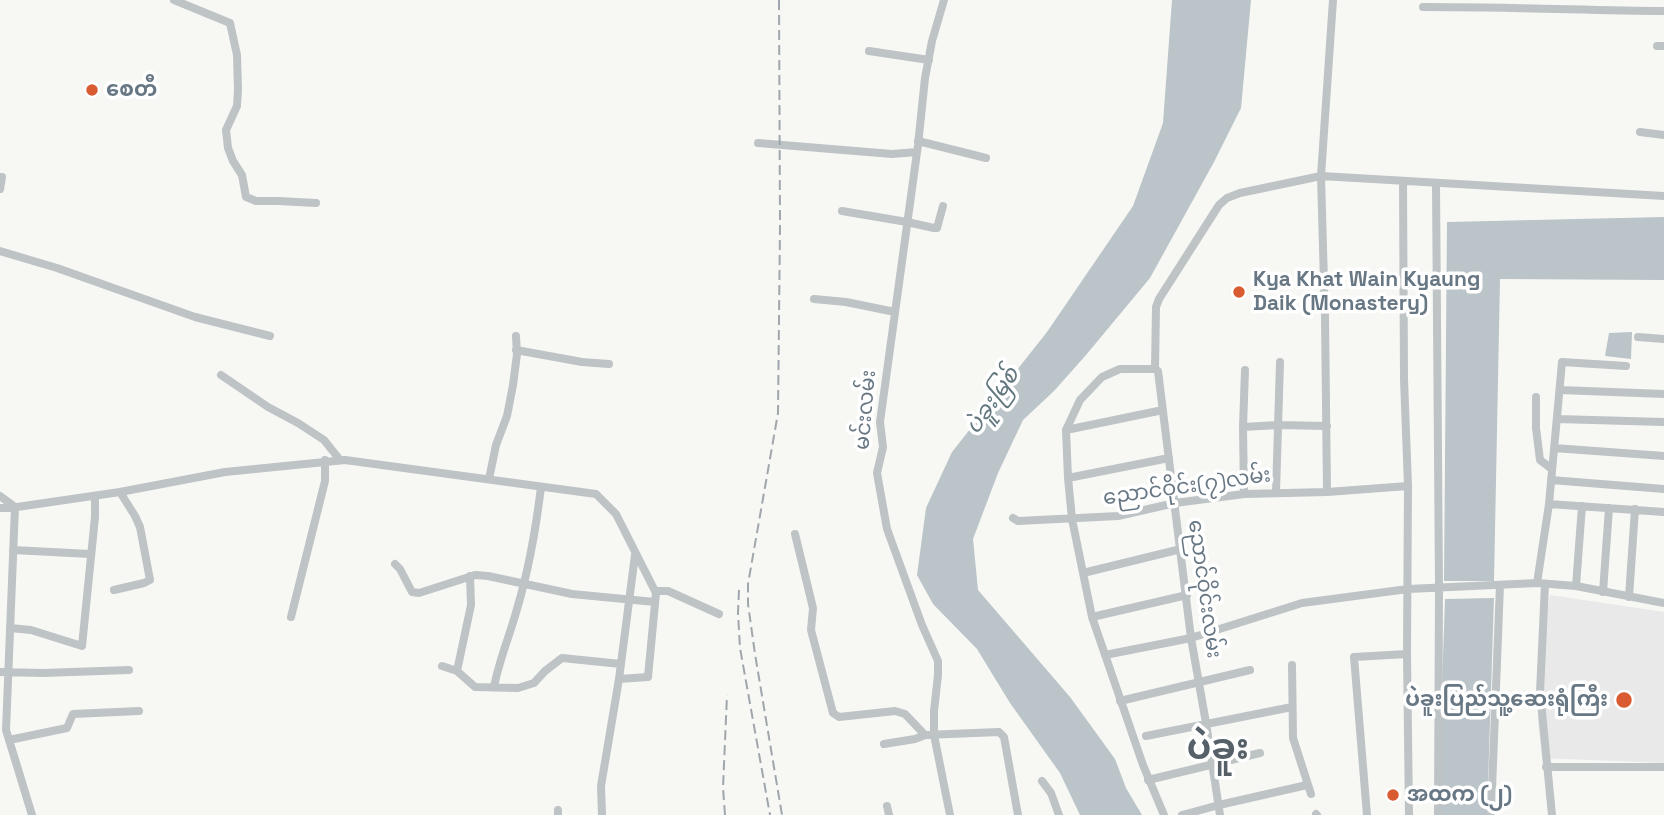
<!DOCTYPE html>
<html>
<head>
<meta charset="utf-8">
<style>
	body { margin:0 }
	canvas { display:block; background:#f7f7f4 }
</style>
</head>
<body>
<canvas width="1664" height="815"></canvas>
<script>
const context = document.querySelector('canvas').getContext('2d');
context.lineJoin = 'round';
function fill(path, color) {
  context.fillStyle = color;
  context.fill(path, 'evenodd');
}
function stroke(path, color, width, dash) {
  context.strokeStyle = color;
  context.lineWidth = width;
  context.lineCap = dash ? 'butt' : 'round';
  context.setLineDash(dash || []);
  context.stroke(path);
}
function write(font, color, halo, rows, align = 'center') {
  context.font = font + ' "Space Grotesk","Noto Sans Myanmar",sans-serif';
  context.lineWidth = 7;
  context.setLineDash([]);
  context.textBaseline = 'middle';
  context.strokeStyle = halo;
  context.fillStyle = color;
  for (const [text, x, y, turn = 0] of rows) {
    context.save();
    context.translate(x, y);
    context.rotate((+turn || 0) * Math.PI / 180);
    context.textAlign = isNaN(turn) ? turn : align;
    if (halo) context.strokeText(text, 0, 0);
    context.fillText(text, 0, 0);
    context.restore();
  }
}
const built = new Path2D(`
	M 1550,595 L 1664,612 L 1664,763 L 1542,758 L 1538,721 L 1544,625 Z`);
const water = new Path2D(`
	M 1172,0 L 1251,0 L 1241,108 L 1214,162 L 1150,278 L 1086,355 L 1054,391 L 1023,420 L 998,473 L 973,539 L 978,590 L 1070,697 L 1115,759 L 1126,788 L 1142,815 L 1080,815 L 1060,773 L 1010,703 L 977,649 L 933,604 L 917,575 L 926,508 L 952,452 L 1047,332 L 1133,206 L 1163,123 Z
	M 1664,217 L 1664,280 L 1500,279 L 1494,581 L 1444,581 L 1447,222 Z
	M 1632,332 L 1631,359 L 1605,356 L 1609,333 Z
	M 1494,598 L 1487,815 L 1440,815 L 1439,772 L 1445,599 Z`);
const minor = new Path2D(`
	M 174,0 L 230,23 L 237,55 L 238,90 L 237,106 L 226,130 L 228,148 L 233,161 L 242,175 L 246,197 L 256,201 L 278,201 L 316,203
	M 944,0 L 932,41 L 925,78 L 918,145 L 880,422 L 883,447 L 877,473 L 887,529 L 922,625 L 938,661 L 938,675 L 934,711 L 934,735 L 950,815
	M 1423,7 C 1503,7 1584,10 1664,11
	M 1657,46 L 1664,46
	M 869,51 L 929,60
	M 1640,132 L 1664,135
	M 918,141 L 986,158
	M 758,143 L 892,154 L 917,152
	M 0,177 L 2,177 L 0,189
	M 1403,181 L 1404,379 L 1408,486 L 1407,654 L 1409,815
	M 1436,183 L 1439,588 L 1438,815
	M 842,211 L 907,222 L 934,228 L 937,228 L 943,206
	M 0,251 L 57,268 L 195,317 L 270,336
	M 814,299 L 846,302 L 895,312
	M 1638,337 L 1664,339
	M 516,350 L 582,362 L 609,364
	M 221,375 L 268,407 L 298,423 L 324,440 L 340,460
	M 1560,390 L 1664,394
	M 1536,397 L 1536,428 L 1540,460 L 1552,469
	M 1163,410 L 1066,430 L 1068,478 L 1072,519 L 1092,617 L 1143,765 L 1164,815
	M 1557,419 L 1664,422
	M 1243,427 L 1245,370
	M 1066,430 L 1080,400 L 1102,377 L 1120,369 L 1155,369
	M 1554,448 L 1664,456
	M 1068,478 L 1169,458
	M 489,479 L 496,445 L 507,416 L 513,385 L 517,354 L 516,336
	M 1551,480 L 1664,489
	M 1276,492 L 1280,362
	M 1327,492 L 1325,318 L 1321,176 L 1333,0
	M 1244,494 L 1243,427 L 1278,425 L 1327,426
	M 0,496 L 15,507 L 6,730 L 32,815
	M 1549,504 L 1664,512
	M 0,508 L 10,508 L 120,492 L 225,472 L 345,460 L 596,494 L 616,514 L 656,593 L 648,677 L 619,679 L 601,786 L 602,815
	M 1013,518 L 1018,521 L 1118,516 L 1175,503 L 1244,494 L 1327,492 L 1408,486
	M 795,534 L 813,608 L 811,630 L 833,713 L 839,717 L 895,711 L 905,714 L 925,735 L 999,732 L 1004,737 L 1018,815
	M 13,550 L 90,554
	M 395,564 L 400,569 L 412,592 L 419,593 L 475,575 L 488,576 L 572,594 L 655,602
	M 1083,573 L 1181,549
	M 1537,583 L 1549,504 L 1562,362 L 1626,366
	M 1545,584 L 1540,692 L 1552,815
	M 1576,586 L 1582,506
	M 114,590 L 144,583 L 150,580 L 140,527 L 135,516 L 120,492
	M 655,591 L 668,591 L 719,614
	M 1603,592 L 1609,508
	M 1629,597 L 1635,509
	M 291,617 L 325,481 L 325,460
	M 1092,617 L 1187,595
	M 10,628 L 31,630 L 82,646 L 95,517 L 95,496
	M 1105,655 L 1191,638 L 1302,603 L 1408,589 L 1537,583 L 1576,586 L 1664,603
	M 1292,665 L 1293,738 L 1311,794
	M 442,666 L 457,671 L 475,687 L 518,688 L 534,683 L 545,671 L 562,658 L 621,664
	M 457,671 L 471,605 L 470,576
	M 0,672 L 43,673 L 129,670
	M 619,679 L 635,555
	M 494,687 C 499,660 510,635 517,609 C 529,569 536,528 541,487
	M 1120,701 L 1250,670
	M 1146,736 L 1292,707
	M 9,740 L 67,728 L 73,714 L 139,711
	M 884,744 L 915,739 L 925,735
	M 1546,767 L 1664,767
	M 1148,780 L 1260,753
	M 1042,781 L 1051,793 L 1059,815
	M 887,806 L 889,815
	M 558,810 L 558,815
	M 1316,814 L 1317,815
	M 1182,815 L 1219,805 L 1307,785
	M 1220,815 L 1206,723 L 1191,638 L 1158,371 L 1155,369 L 1156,307 L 1159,299 L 1219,205 L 1227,198 L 1240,193 L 1321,176 L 1664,196
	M 1367,815 L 1354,657 L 1407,654
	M 1491,815 L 1500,585`);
const rail = new Path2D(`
	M 779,0 L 780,226 L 778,413 L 748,584 L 748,604 L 755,654 L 782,815
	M 739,590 L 738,613 L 740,648 L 770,815
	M 725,815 L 723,788 L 727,695`);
const markers = [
	[92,90,7,"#d95b32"],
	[1239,292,7,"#d95b32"],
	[1624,700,9,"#d95b32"],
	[1393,795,7,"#d95b32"]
];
const poiNames = [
	["စေတီ",106,90],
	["Kya Khat Wain Kyaung",1253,280],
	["Daik (Monastery)",1253,304],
	["ပဲခူးပြည်သူ့ဆေးရုံကြီး",1608,700,"right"],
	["အထက (၂)",1407,795]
];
const streetNames = [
	["မင်းလမ်း",866,410,-85],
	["ညောင်ဝိုင်း(၇)လမ်း",1187,487,-8],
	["ညောင်ဝိုင်းလမ်း",1204,589,82]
];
const waterNames = [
	["ပဲခူးမြစ်",993,401,-55]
];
const townNames = [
	["ပဲခူး",1218,750]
];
fill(built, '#e8e9e8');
fill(water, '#bac4c9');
stroke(minor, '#bec3c6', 8);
stroke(rail, '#a0a7ac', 2, [10, 5]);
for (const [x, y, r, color] of markers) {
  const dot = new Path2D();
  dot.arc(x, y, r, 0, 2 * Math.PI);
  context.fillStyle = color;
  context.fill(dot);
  stroke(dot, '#fff', 2.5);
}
write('bold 21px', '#687784', '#fff', poiNames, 'left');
write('21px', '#687784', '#fff', streetNames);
write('italic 23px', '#63777f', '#fff', waterNames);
write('bold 35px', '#556069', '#fff', townNames);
</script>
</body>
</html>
